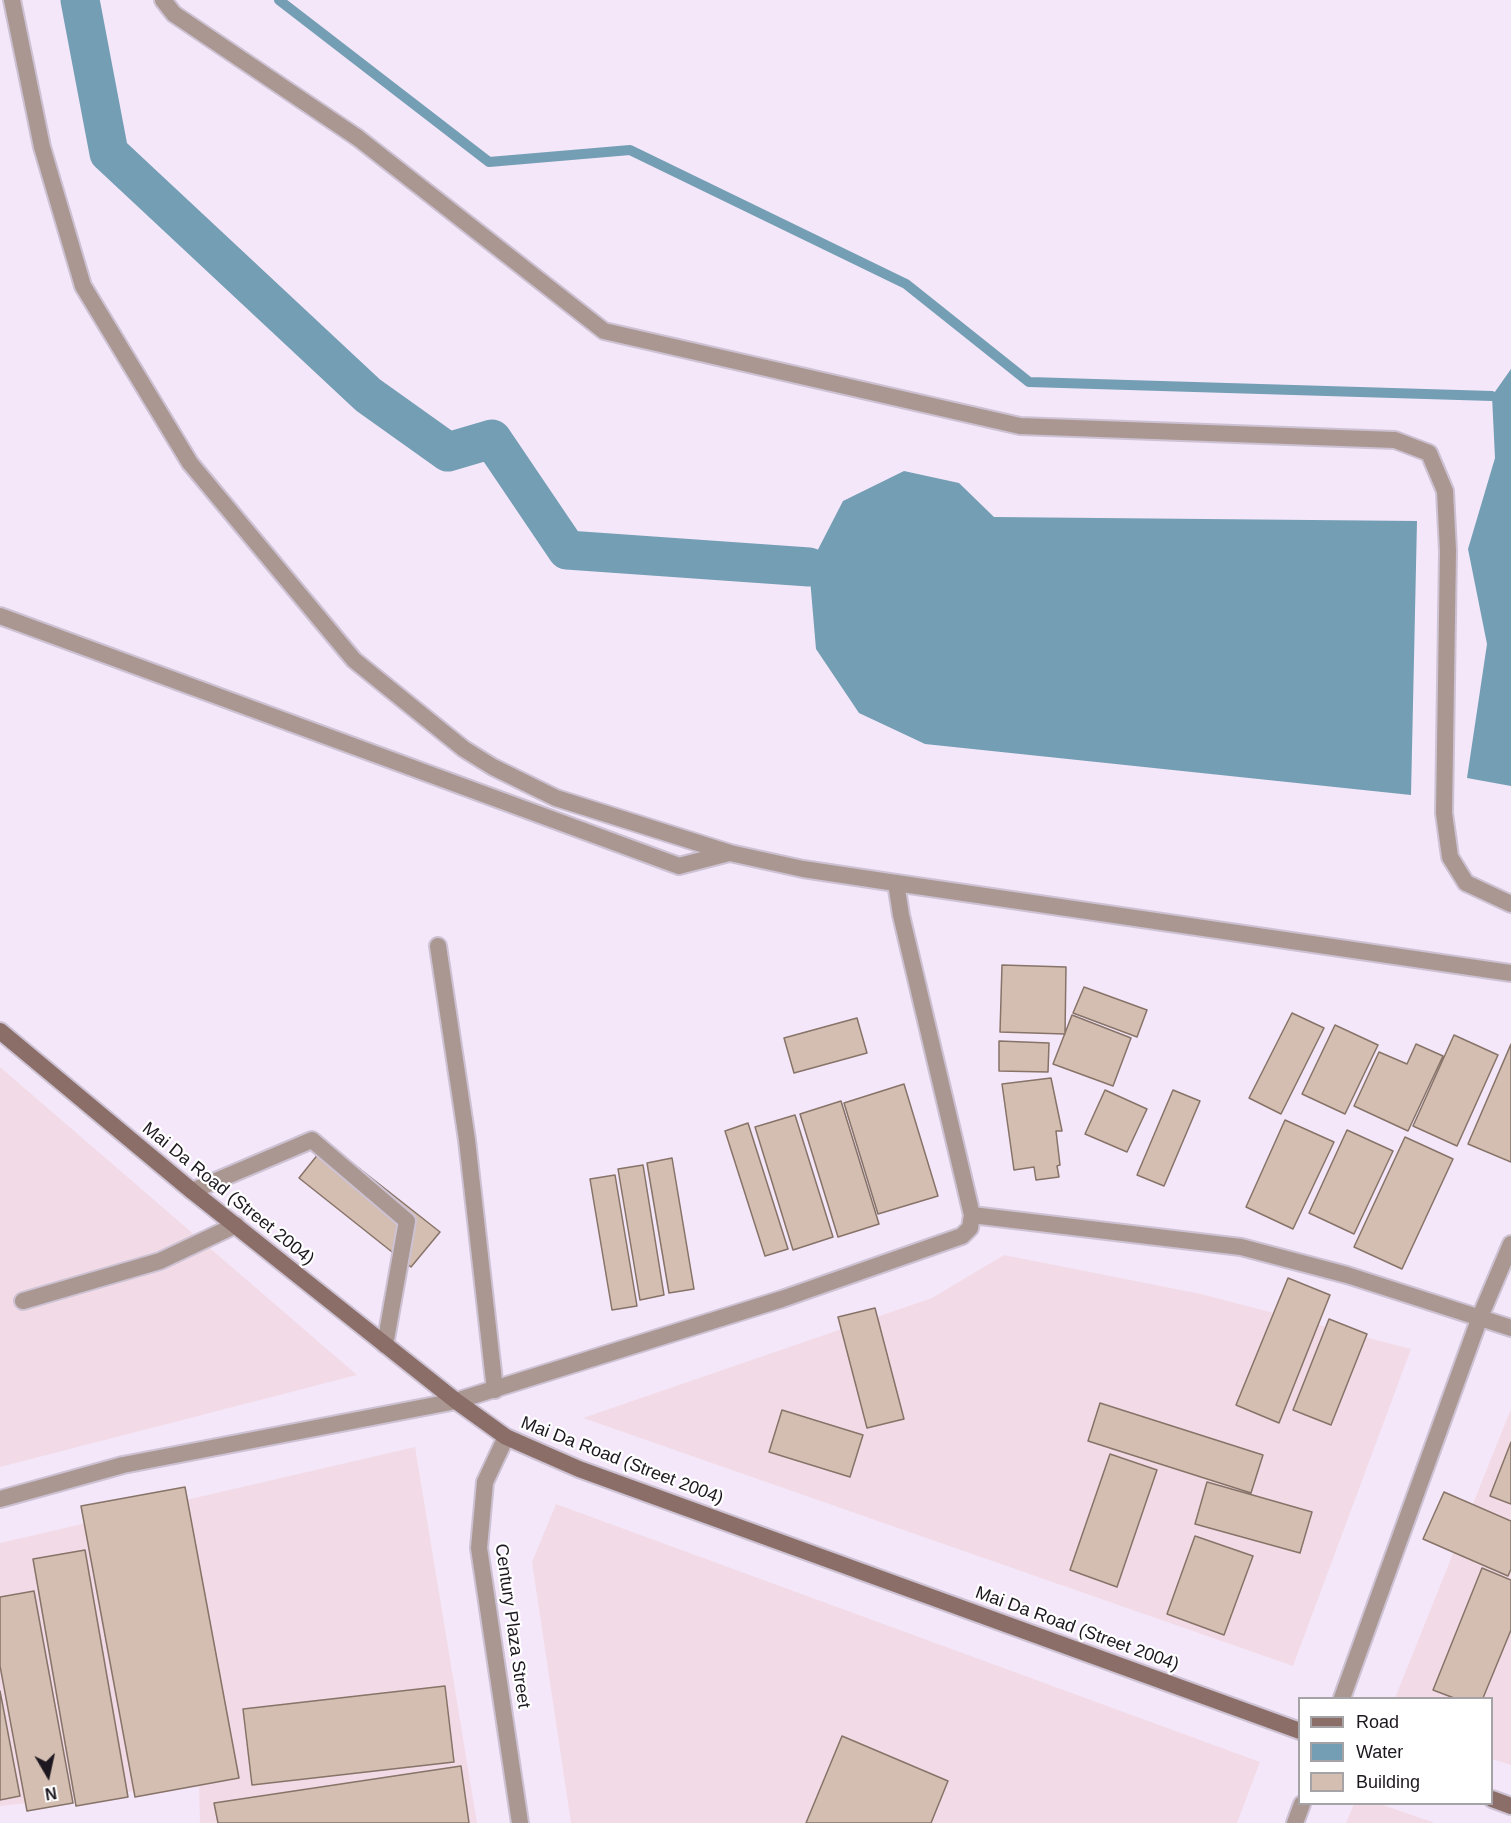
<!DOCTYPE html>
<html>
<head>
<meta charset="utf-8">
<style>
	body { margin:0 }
	#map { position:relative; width:1511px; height:1823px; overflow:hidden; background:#f4e7fa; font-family:Arial,sans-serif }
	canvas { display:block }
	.legend { position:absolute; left:1298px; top:1697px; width:195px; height:108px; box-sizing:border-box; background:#fff; border:2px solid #a5a3a5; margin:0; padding:8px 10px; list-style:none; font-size:18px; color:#1d181f }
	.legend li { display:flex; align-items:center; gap:12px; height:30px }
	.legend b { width:30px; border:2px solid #a5a3a5 }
	.north { position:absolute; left:18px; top:1745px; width:60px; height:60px; -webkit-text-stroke:4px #fff; paint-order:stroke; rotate:171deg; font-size:16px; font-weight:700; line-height:24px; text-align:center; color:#1d181f }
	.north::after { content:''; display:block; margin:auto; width:21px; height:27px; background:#1d181f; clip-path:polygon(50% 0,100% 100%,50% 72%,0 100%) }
</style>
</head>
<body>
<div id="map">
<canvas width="1511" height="1823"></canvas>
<ul class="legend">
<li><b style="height:8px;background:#8b6e67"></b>Road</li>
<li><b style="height:16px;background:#749eb4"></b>Water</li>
<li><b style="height:16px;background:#d4beb2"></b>Building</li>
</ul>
<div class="north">N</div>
</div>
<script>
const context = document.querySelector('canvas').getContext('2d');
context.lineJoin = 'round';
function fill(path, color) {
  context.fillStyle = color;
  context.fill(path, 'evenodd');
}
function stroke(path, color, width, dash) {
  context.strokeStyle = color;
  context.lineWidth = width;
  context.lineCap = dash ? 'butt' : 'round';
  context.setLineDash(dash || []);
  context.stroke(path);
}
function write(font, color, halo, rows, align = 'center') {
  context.font = font + ' Arial,sans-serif';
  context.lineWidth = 4.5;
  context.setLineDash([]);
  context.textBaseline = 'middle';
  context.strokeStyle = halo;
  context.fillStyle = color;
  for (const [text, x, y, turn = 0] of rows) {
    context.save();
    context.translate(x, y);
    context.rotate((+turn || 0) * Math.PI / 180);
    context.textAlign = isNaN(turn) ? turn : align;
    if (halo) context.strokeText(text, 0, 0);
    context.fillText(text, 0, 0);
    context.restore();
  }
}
const industrial = new Path2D(`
	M 0,1067 L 357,1375 L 0,1467 Z
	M 1004,1255 L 1201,1294 L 1411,1349 L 1293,1666 L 583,1418 L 932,1298 Z
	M 1511,1409 L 1511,1765 L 1492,1759 L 1492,1698 L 1395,1698 Z
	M 415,1447 L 477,1823 L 200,1823 L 199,1784 L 0,1806 L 0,1543 Z
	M 556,1504 L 1260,1762 L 1237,1823 L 571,1823 L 532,1562 Z
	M 1354,1804 L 1380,1804 L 1435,1823 L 1346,1823 Z`);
const water = new Path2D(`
	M 1511,369 L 1511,786 L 1467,778 L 1487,644 L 1468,549 L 1495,458 L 1492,396 Z
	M 904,471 L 959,483 L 994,517 L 1417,521 L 1411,795 L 925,744 L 859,713 L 816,649 L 809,567 L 843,501 Z`);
const stream = new Path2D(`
	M 279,0 L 489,162 L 630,150 L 906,284 L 1029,382 L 1492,396`);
const canal = new Path2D(`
	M 80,0 L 109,153 L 368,395 L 448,452 L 492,439 L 567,550 L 809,567`);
const building = new Path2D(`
	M 1002,965 L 1066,967 L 1065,1034 L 1000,1032 Z
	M 1084,987 L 1147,1010 L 1137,1037 L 1073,1013 Z
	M 1292,1013 L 1324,1028 L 1281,1114 L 1249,1098 Z
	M 1072,1015 L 1131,1038 L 1113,1086 L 1053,1064 Z
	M 857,1018 L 867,1053 L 794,1073 L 784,1038 Z
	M 1335,1025 L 1378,1045 L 1345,1114 L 1302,1094 Z
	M 1454,1035 L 1498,1055 L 1457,1146 L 1413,1126 Z
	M 999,1041 L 1049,1043 L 1048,1072 L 999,1071 Z
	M 1416,1044 L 1443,1056 L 1408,1131 L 1354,1106 L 1379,1052 L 1407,1064 Z
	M 1511,1044 L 1511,1162 L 1468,1144 Z
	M 1051,1078 L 1062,1131 L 1056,1131 L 1060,1165 L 1057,1166 L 1059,1177 L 1036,1180 L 1034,1167 L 1014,1170 L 1002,1084 Z
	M 904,1084 L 938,1196 L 878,1214 L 844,1103 Z
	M 1105,1090 L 1147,1109 L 1127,1152 L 1085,1134 Z
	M 1173,1090 L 1200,1101 L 1164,1186 L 1137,1175 Z
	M 841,1101 L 879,1224 L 838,1237 L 800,1114 Z
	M 795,1115 L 833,1237 L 793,1250 L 755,1127 Z
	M 1285,1120 L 1334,1142 L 1293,1229 L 1246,1207 Z
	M 748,1123 L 788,1249 L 765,1256 L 725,1131 Z
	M 1347,1130 L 1393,1151 L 1354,1234 L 1309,1213 Z
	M 1405,1137 L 1453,1159 L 1402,1269 L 1354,1247 Z
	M 327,1143 L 440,1232 L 411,1267 L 299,1178 Z
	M 672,1158 L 694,1289 L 669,1293 L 647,1163 Z
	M 643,1165 L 664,1295 L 640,1300 L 618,1169 Z
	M 615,1175 L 637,1306 L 612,1310 L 590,1179 Z
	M 1288,1278 L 1330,1295 L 1279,1423 L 1236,1405 Z
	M 875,1308 L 904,1419 L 867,1428 L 838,1317 Z
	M 1329,1319 L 1367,1334 L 1331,1425 L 1293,1410 Z
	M 1100,1403 L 1263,1455 L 1251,1493 L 1088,1441 Z
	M 782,1410 L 863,1435 L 850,1477 L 769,1452 Z
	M 1511,1442 L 1511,1504 L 1490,1496 Z
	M 1110,1454 L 1157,1470 L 1117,1587 L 1070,1570 Z
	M 1207,1482 L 1312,1512 L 1300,1553 L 1195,1524 Z
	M 185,1487 L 239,1778 L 135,1797 L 81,1506 Z
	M 1444,1492 L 1511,1521 L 1511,1569 L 1508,1576 L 1423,1539 Z
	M 1195,1536 L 1253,1556 L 1224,1635 L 1167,1614 Z
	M 85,1550 L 128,1797 L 76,1806 L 33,1559 Z
	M 1482,1568 L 1511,1580 L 1511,1630 L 1483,1698 L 1454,1698 L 1433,1690 Z
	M 34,1591 L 73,1803 L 27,1811 L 0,1666 L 0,1597 Z
	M 445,1686 L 454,1762 L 252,1785 L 243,1709 Z
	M 0,1691 L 20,1796 L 0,1800 Z
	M 842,1736 L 948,1781 L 931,1823 L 806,1823 Z
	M 461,1766 L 469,1823 L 218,1823 L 214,1803 Z`);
const service = new Path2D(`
	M 12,0 L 42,147 L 83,286 L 190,463 L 354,660 L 464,749 L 493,767 L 556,798 L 730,853 L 803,869 L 896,883
	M 163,0 L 174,14 L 358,138 L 604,331 L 1020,426 L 1395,440 L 1429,453 L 1445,491 L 1448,551 L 1444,813 L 1450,857 L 1466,883 L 1511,904
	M 0,616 L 679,866 L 729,853
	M 438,946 L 467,1140 L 495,1390
	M 192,1191 L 312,1140 L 407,1221 L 385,1345
	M 23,1301 L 160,1261 L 236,1225`);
const minor = new Path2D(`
	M 972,1215 L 1241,1247 L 1347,1275 L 1511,1328
	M 506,1437 L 485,1482 L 479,1548 L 520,1823
	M 0,1499 L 123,1465 L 456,1401 L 782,1299 L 962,1236 L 970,1228 L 972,1215 L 901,915 L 896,883 L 1511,973
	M 1342,1698 L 1480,1317 L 1511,1244
	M 1295,1823 L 1302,1804`);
const secondary = new Path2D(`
	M 0,1031 L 192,1191 L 456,1401 L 506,1437 L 579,1469 L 1300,1731
	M 1492,1799 L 1511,1806`);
const streetNames = [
	["Mai Da Road (Street 2004)",228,1194,39],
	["Mai Da Road (Street 2004)",622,1461,21],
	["Century Plaza Street",512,1626,82],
	["Mai Da Road (Street 2004)",1077,1629,20]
];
fill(industrial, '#f2dbe6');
fill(water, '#749eb4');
stroke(stream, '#749eb4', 10);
stroke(canal, '#749eb4', 39);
fill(building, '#d4beb2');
stroke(building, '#877368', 1.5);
stroke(service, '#cdc2d3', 20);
stroke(minor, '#cdc2d3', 20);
stroke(secondary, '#cdc2d3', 20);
stroke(service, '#ab9792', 16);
stroke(minor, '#ab9792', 16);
stroke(secondary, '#8b6e67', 16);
write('18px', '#1d181f', '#fff', streetNames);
</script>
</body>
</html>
